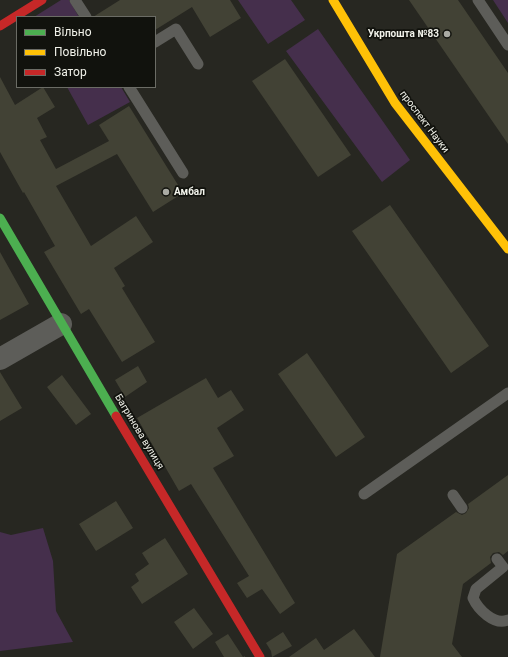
<!DOCTYPE html>
<html>
<head>
<meta charset="utf-8">
<style>
	body { margin:0 }
	#map { position:relative; width:508px; height:657px; overflow:hidden; background:#272721; font-family:Roboto,sans-serif }
	canvas { display:block }
	.legend { position:absolute; left:16px; top:16px; width:140px; height:72px; box-sizing:border-box; background:#11120d; border:1px solid #6b6c65; margin:0; padding:5px 7px; list-style:none; font-size:12px; color:#f1f2ea }
	.legend li { display:flex; align-items:center; gap:8px; height:20px }
	.legend b { width:20px; border:1px solid #6b6c65 }
</style>
</head>
<body>
<div id="map">
<canvas width="508" height="657"></canvas>
<ul class="legend">
<li><b style="height:5px;background:#4caf50"></b>Вільно</li>
<li><b style="height:5px;background:#ffc107"></b>Повільно</li>
<li><b style="height:5px;background:#c62828"></b>Затор</li>
</ul>
</div>
<script>
const context = document.querySelector('canvas').getContext('2d');
context.lineJoin = 'round';
function fill(path, color) {
  context.fillStyle = color;
  context.fill(path, 'evenodd');
}
function stroke(path, color, width, dash) {
  context.strokeStyle = color;
  context.lineWidth = width;
  context.lineCap = dash ? 'butt' : 'round';
  context.setLineDash(dash || []);
  context.stroke(path);
}
function write(font, color, halo, rows, align = 'center') {
  context.font = font + ' Roboto,sans-serif';
  context.lineWidth = 3.5;
  context.setLineDash([]);
  context.textBaseline = 'middle';
  context.strokeStyle = halo;
  context.fillStyle = color;
  for (const [text, x, y, turn = 0] of rows) {
    context.save();
    context.translate(x, y);
    context.rotate((+turn || 0) * Math.PI / 180);
    context.textAlign = isNaN(turn) ? turn : align;
    if (halo) context.strokeText(text, 0, 0);
    context.fillText(text, 0, 0);
    context.restore();
  }
}
const green = new Path2D(`
	M 61,0 L 69,0 L 79,17 L 34,17 Z
	M 238,0 L 291,0 L 305,20 L 268,44 Z
	M 493,0 L 508,0 L 508,23 Z
	M 318,29 L 410,160 L 382,182 L 286,51 Z
	M 67,87 L 121,87 L 130,102 L 88,125 Z
	M 43,528 L 53,561 L 56,611 L 73,642 L 0,651 L 0,532 L 11,535 Z`);
const building = new Path2D(`
	M 120,0 L 230,0 L 241,18 L 210,37 L 192,7 L 155,30 L 155,17 L 93,17 Z
	M 409,0 L 458,0 L 508,73 L 508,144 Z
	M 285,59 L 351,155 L 318,177 L 252,81 Z
	M 0,77 L 15,105 L 43,87 L 55,107 L 37,118 L 47,137 L 40,140 L 56,169 L 109,141 L 99,125 L 129,106 L 183,193 L 153,212 L 117,154 L 56,186 L 91,246 L 136,216 L 153,242 L 114,268 L 125,286 L 122,288 L 155,342 L 122,362 L 89,309 L 81,314 L 44,252 L 55,246 L 24,192 L 23,193 L 0,152 Z
	M 390,205 L 489,346 L 451,373 L 352,231 Z
	M 0,252 L 29,304 L 0,320 Z
	M 307,353 L 365,437 L 336,457 L 278,374 Z
	M 138,366 L 147,382 L 125,397 L 115,380 Z
	M 0,372 L 22,408 L 0,421 Z
	M 62,375 L 91,414 L 76,425 L 47,387 Z
	M 206,378 L 218,398 L 231,390 L 244,410 L 217,428 L 234,456 L 213,468 L 295,603 L 280,614 L 262,589 L 247,598 L 237,583 L 249,576 L 191,484 L 179,491 L 137,418 Z
	M 508,475 L 508,551 L 503,555 L 499,552 L 493,553 L 490,557 L 491,563 L 463,584 L 452,644 L 462,657 L 380,657 L 397,554 L 456,512 L 462,515 L 466,513 L 469,508 L 468,504 Z
	M 116,501 L 133,528 L 96,551 L 79,524 Z
	M 165,538 L 188,574 L 142,604 L 131,587 L 139,581 L 135,574 L 149,564 L 142,553 Z
	M 194,608 L 213,634 L 193,649 L 174,622 Z
	M 354,629 L 375,657 L 289,657 L 316,638 L 324,650 Z
	M 283,632 L 292,646 L 272,657 L 271,651 L 266,643 Z
	M 228,634 L 243,657 L 245,656 L 245,657 L 224,657 L 215,642 Z`);
const lane = new Path2D(`
	M 75,0 L 86,17
	M 478,0 L 508,45
	M 155,42 L 176,29 L 198,64
	M 129,87 L 183,173
	M 364,494 L 508,393
	M 453,495 L 462,508
	M 497,559 L 503,567 L 476,589 L 473,598 C 478,609 494,626 508,620`);
const street = new Path2D(`
	M 0,359 L 61,324`);
const fast = new Path2D(`
	M 0,218 L 116,416`);
const slow = new Path2D(`
	M 333,0 L 395,103 L 508,249`);
const jam = new Path2D(`
	M 0,26 L 42,0
	M 116,416 L 260,657`);
const markers = [
	[447,34,4,"#aaaba4"],
	[166,192,4,"#aaaba4"]
];
const poiNames = [
	["Укрпошта №83",439,34],
	["Амбал",174,192,"left"]
];
const streetNames = [
	["проспект Науки",424,122,53],
	["Багринова вулиця",139,432,59]
];
fill(green, '#452f4c');
fill(building, '#424235');
stroke(lane, '#5d5d59', 11);
stroke(street, '#5d5d59', 22);
stroke(fast, '#4caf50', 9);
stroke(slow, '#ffc107', 9);
stroke(jam, '#c62828', 9);
for (const [x, y, r, color] of markers) {
  const dot = new Path2D();
  dot.arc(x, y, r, 0, 2 * Math.PI);
  context.fillStyle = color;
  context.fill(dot);
  stroke(dot, '#11120d', 1.5);
}
write('bold 10px', '#f1f2ea', '#11120d', poiNames, 'right');
write('10px', '#f1f2ea', '#11120d', streetNames);
</script>
</body>
</html>
